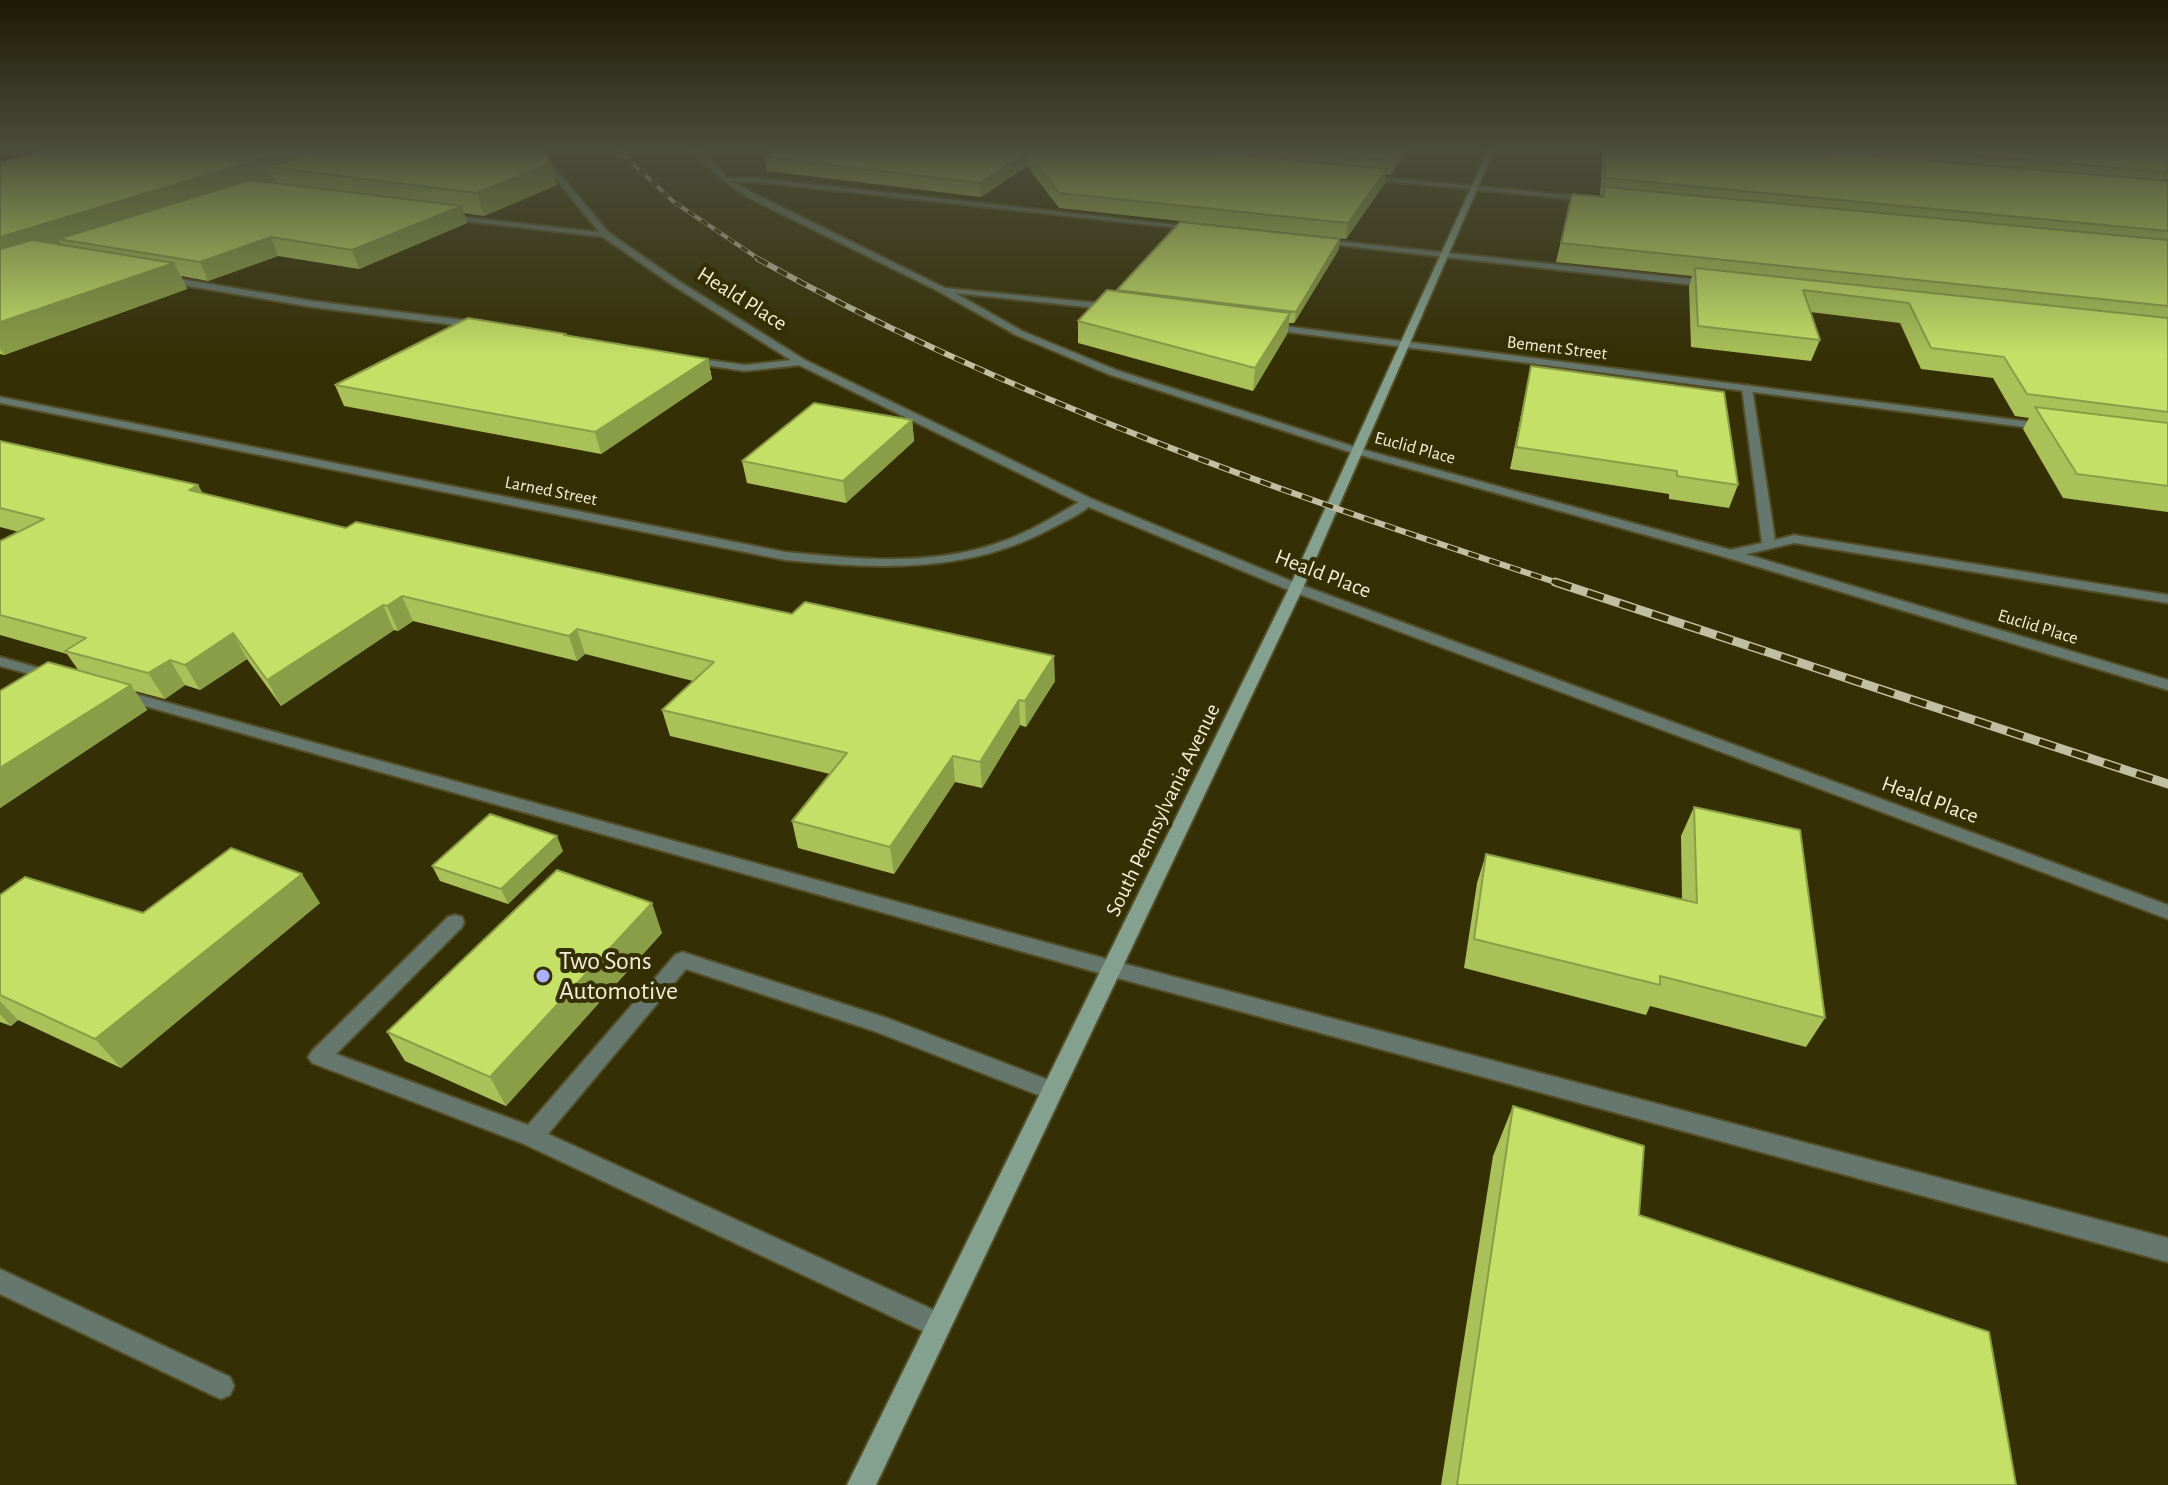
<!DOCTYPE html>
<html>
<head>
<meta charset="utf-8">
<style>
	body { margin:0 }
	canvas { display:block; background:#352f05 }
</style>
</head>
<body>
<canvas width="2168" height="1485"></canvas>
<script>
const context = document.querySelector('canvas').getContext('2d');
context.lineJoin = 'round';
function stroke(path, color, width, dash) {
  context.strokeStyle = color;
  context.lineWidth = width;
  context.lineCap = dash ? 'butt' : 'round';
  context.setLineDash(dash || []);
  context.stroke(path);
}
function fill(path, color) {
  context.fillStyle = color;
  context.fill(path, 'evenodd');
}
function write(font, color, halo, rows, align = 'center') {
  context.font = font + ' "Alegreya Sans",sans-serif';
  context.lineWidth = 8;
  context.setLineDash([]);
  context.textBaseline = 'middle';
  context.strokeStyle = halo;
  context.fillStyle = color;
  for (const [text, x, y, turn = 0] of rows) {
    context.save();
    context.translate(x, y);
    context.rotate((+turn || 0) * Math.PI / 180);
    context.textAlign = isNaN(turn) ? turn : align;
    if (halo) context.strokeText(text, 0, 0);
    context.fillText(text, 0, 0);
    context.restore();
  }
}
const service = new Path2D(`
	M 726,178 L 756,178 L 1202,228 L 1198,230 L 756,182 L 724,181 Z
	M 1317,239 L 1711,281 L 1715,284 L 1711,287 L 1320,243 Z
	M 162,276 L 312,301 L 479,322 L 484,325 L 479,328 L 312,307 L 159,281 L 159,277 Z
	M 687,357 L 745,365 L 801,359 L 806,362 L 801,365 L 745,371 L 684,362 L 684,358 Z
	M 1747,385 L 1752,388 L 1775,540 L 1794,535 L 2168,595 L 2168,603 L 1794,543 L 1730,558 L 1725,557 L 1725,551 L 1762,543 L 1742,388 Z
	M 0,657 L 57,673 L 59,676 L 52,680 L 0,666 Z
	M 121,690 L 1110,960 L 2168,1238 L 2168,1262 L 1110,976 L 116,698 L 113,695 L 116,692 Z
	M 455,915 L 462,917 L 464,922 L 462,927 L 336,1054 L 528,1125 L 675,955 L 682,952 L 887,1018 L 1059,1084 L 1062,1091 L 1059,1098 L 1051,1100 L 874,1031 L 686,969 L 548,1134 L 947,1316 L 951,1325 L 947,1334 L 938,1338 L 929,1334 L 524,1144 L 312,1063 L 308,1057 L 312,1051 L 448,917 Z`);
const minor = new Path2D(`
	M 691,148 L 698,148 L 728,179 L 755,194 L 945,288 L 1118,305 L 1118,309 L 1115,310 L 955,293 L 1022,331 L 1116,370 L 1361,449 L 1735,551 L 2168,680 L 2168,690 L 1725,557 L 1353,453 L 1108,374 L 1016,335 L 938,291 L 749,198 L 724,181 Z
	M 1366,176 L 1590,197 L 1594,199 L 1590,201 L 1364,179 Z
	M 443,215 L 606,233 L 610,235 L 606,237 L 446,219 Z
	M 1268,324 L 2047,424 L 2052,427 L 2047,430 L 1265,329 L 1265,325 Z
	M 0,397 L 785,552 C 857,559 932,567 1001,542 C 1030,532 1057,515 1084,499 L 1088,498 L 1094,502 C 1083,513 1066,521 1052,528 C 968,574 877,569 785,560 L 0,403 Z
	M 0,1269 L 230,1377 L 234,1386 L 230,1395 L 221,1399 L 212,1395 L 0,1294 Z`);
const tertiary = new Path2D(`
	M 531,148 L 538,148 L 609,233 L 680,282 L 805,360 L 1092,499 L 1301,585 L 2168,905 L 2168,919 L 1291,591 L 1084,505 L 797,364 L 674,286 L 603,237 Z`);
const secondary = new Path2D(`
	M 1489,148 L 1495,148 L 1303,588 L 876,1485 L 847,1485 L 1289,588 Z`);
const railFar2 = new Path2D(`
	M 616,148 L 674,202 L 762,261`);
const railFar1 = new Path2D(`
	M 758,259 C 1011,400 1287,494 1561,584`);
const rail = new Path2D(`
	M 1555,582 L 2168,784`);
const wall = new Path2D(`
	M 58,148 L 557,185 L 484,216 L 464,213 L 467,223 L 359,269 L 278,256 L 208,281 L 181,276 L 187,289 L 4,355 L 0,354 L 0,163 Z
	M 782,148 L 1409,148 L 1391,175 L 1386,174 L 1385,183 L 1346,239 L 1059,208 L 1027,166 L 981,197 L 767,171 L 764,157 Z
	M 1603,148 L 2168,148 L 2168,512 L 2063,498 L 2023,429 L 2029,418 L 2015,416 L 1993,378 L 1921,369 L 1900,323 L 1810,312 L 1820,340 L 1811,361 L 1691,347 L 1689,287 L 1692,276 L 1556,262 L 1572,194 L 1602,197 L 1602,195 L 1600,195 Z
	M 1339,249 L 1294,323 L 1289,323 L 1287,334 L 1253,391 L 1078,343 L 1078,321 L 1117,292 L 1117,290 Z
	M 566,334 L 567,335 L 708,359 L 712,379 L 601,454 L 344,406 L 335,385 Z
	M 1531,366 L 1738,485 L 1729,508 L 1669,499 L 1669,494 L 1510,469 Z
	M 912,420 L 914,441 L 846,503 L 747,483 L 742,461 Z
	M 0,441 L 198,485 L 203,494 L 346,528 L 1055,681 L 1026,727 L 1020,725 L 982,788 L 955,782 L 894,874 L 798,848 L 792,821 L 830,774 L 670,736 L 662,710 L 693,681 L 585,654 L 577,661 L 413,621 L 398,631 L 394,630 L 281,706 L 247,659 L 200,690 L 185,685 L 165,699 L 135,691 L 147,710 L 0,808 L 0,691 L 79,671 L 67,654 L 0,635 L 0,541 L 19,532 L 0,527 Z
	M 1694,807 L 1825,1018 L 1806,1047 L 1650,1006 L 1646,1015 L 1464,968 L 1477,883 L 1486,854 L 1682,900 L 1681,836 Z
	M 563,851 L 508,904 L 440,881 L 432,866 Z
	M 0,895 L 143,913 L 320,903 L 121,1068 L 18,1020 L 11,1026 L 0,1022 Z
	M 662,933 L 506,1106 L 405,1061 L 387,1032 Z
	M 1513,1106 L 1639,1215 L 2016,1485 L 1441,1485 L 1493,1156 Z`);
const shadedWall = new Path2D(`
	M 297,148 L 374,148 L 269,167 L 274,180 L 77,242 L 58,239 L 62,247 L 0,267 L 0,237 Z
	M 1402,148 L 1409,148 L 1391,175 L 1393,161 Z
	M 1027,152 L 1027,166 L 981,197 L 980,183 Z
	M 551,163 L 557,185 L 484,216 L 477,193 Z
	M 1387,169 L 1385,183 L 1346,239 L 1348,223 Z
	M 462,206 L 467,223 L 359,269 L 352,250 Z
	M 271,237 L 278,256 L 208,281 L 200,262 Z
	M 1340,239 L 1339,249 L 1294,323 L 1296,312 Z
	M 174,263 L 187,289 L 4,355 L 0,349 L 0,322 Z
	M 1290,313 L 1287,334 L 1253,391 L 1255,368 Z
	M 708,359 L 712,379 L 601,454 L 595,432 Z
	M 912,420 L 914,441 L 846,503 L 843,481 Z
	M 198,485 L 211,508 L 189,490 Z
	M 402,596 L 413,621 L 398,631 L 387,606 Z
	M 383,605 L 394,630 L 281,706 L 267,680 Z
	M 577,629 L 585,654 L 577,661 L 569,636 Z
	M 233,633 L 247,659 L 200,690 L 185,665 Z
	M 1054,656 L 1055,681 L 1026,727 L 1025,701 Z
	M 170,660 L 185,685 L 165,699 L 148,673 Z
	M 131,685 L 147,710 L 0,808 L 0,768 Z
	M 1019,700 L 1020,725 L 982,788 L 980,762 Z
	M 953,756 L 955,782 L 894,874 L 890,847 Z
	M 557,836 L 563,851 L 508,904 L 501,889 Z
	M 302,874 L 320,903 L 121,1068 L 95,1039 Z
	M 652,903 L 662,933 L 506,1106 L 490,1077 Z
	M 0,1001 L 18,1020 L 11,1026 L 0,1014 Z`);
const building = new Path2D(`
	M 58,148 L 297,148 L 0,237 L 0,163 Z
	M 329,148 L 540,148 L 551,163 L 477,193 L 269,167 Z
	M 782,148 L 1168,148 L 1387,169 L 1348,223 L 1059,193 L 1027,152 L 980,183 L 764,157 Z
	M 1262,148 L 1402,148 L 1393,161 Z
	M 1606,148 L 1784,148 L 2168,181 L 2168,231 L 1605,178 Z
	M 1885,148 L 2168,148 L 2168,172 Z
	M 250,180 L 462,206 L 352,250 L 271,237 L 200,262 L 58,239 Z
	M 1604,187 L 2168,240 L 2168,306 L 1561,243 L 1572,194 L 1604,197 Z
	M 1180,222 L 1340,239 L 1296,312 L 1117,290 Z
	M 32,240 L 174,263 L 0,322 L 0,249 Z
	M 1695,268 L 2168,318 L 2168,412 L 2027,394 L 2004,357 L 1931,348 L 1909,303 L 1803,290 L 1820,340 L 1698,326 Z
	M 1107,290 L 1290,313 L 1255,368 L 1078,321 Z
	M 468,318 L 566,334 L 564,335 L 708,359 L 595,432 L 335,385 Z
	M 1531,366 L 1724,392 L 1738,485 L 1677,476 L 1677,471 L 1516,447 Z
	M 814,403 L 912,420 L 843,481 L 742,461 Z
	M 2035,407 L 2168,423 L 2168,486 L 2077,474 Z
	M 0,441 L 198,485 L 189,490 L 346,528 L 356,522 L 792,614 L 805,602 L 1054,656 L 1025,701 L 1019,700 L 980,762 L 953,756 L 890,847 L 792,821 L 847,753 L 662,710 L 714,662 L 577,629 L 569,636 L 402,596 L 387,606 L 383,605 L 267,680 L 233,633 L 185,665 L 170,660 L 148,673 L 65,651 L 86,638 L 0,615 L 0,541 L 44,519 L 0,508 Z
	M 48,662 L 131,685 L 0,768 L 0,691 Z
	M 1694,807 L 1800,830 L 1825,1018 L 1660,976 L 1660,985 L 1474,939 L 1486,854 L 1697,903 Z
	M 490,814 L 557,836 L 501,889 L 432,866 Z
	M 231,848 L 302,874 L 95,1039 L 0,995 L 0,895 L 25,877 L 143,913 Z
	M 557,870 L 652,903 L 490,1077 L 387,1032 Z
	M 1513,1106 L 1644,1146 L 1639,1215 L 1989,1332 L 2016,1485 L 1457,1485 Z`);
const markers = [
	[543,976,8,"#a9b0fc"]
];
const farStreetnames = [
	["Bement Street",1557,348,7],
	["Euclid Place",1415,448,15],
	["Larned Street",551,491,11],
	["Euclid Place",2038,627,17]
];
const streetNames = [
	["Heald Place",742,299,32],
	["Heald Place",1323,574,21],
	["Heald Place",1930,800,20],
	["South Pennsylvania Avenue",1163,810,-64]
];
const nearPoinames = [
	["Two Sons",559,961],
	["Automotive",559,991]
];
stroke(service, '#534e27', 4);
stroke(minor, '#534e27', 4);
stroke(tertiary, '#534e27', 4);
stroke(secondary, '#534e27', 4);
fill(service, '#66776d');
fill(minor, '#66776d');
fill(tertiary, '#66776d');
fill(secondary, '#84a190');
stroke(railFar2, '#c2bea3', 4);
stroke(railFar1, '#c2bea3', 6);
stroke(rail, '#c2bea3', 9);
stroke(railFar2, '#352f05', 3, [8]);
stroke(railFar1, '#352f05', 4, [11]);
stroke(rail, '#352f05', 6, [17]);
fill(wall, '#a9c158');
fill(shadedWall, '#8a9d47');
fill(building, '#c5e066');
stroke(building, '#8a9d47', 2);
const sky = context.createLinearGradient(0, 0, 0, 356);
sky.addColorStop(0, '#1d1a03');
sky.addColorStop(0.42, '#4b4d3b');
sky.addColorStop(1, '#4b4d3b00');
context.fillStyle = sky;
context.fillRect(0, 0, 2168, 356);
for (const [x, y, r, color] of markers) {
  const dot = new Path2D();
  dot.arc(x, y, r, 0, 2 * Math.PI);
  context.fillStyle = color;
  context.fill(dot);
  stroke(dot, '#352f05', 3);
}
write('18px', '#f2eed8', '#352f05', farStreetnames);
write('22px', '#f2eed8', '#352f05', streetNames);
write('26px', '#f2eed8', '#352f05', nearPoinames, 'left');
</script>
</body>
</html>
